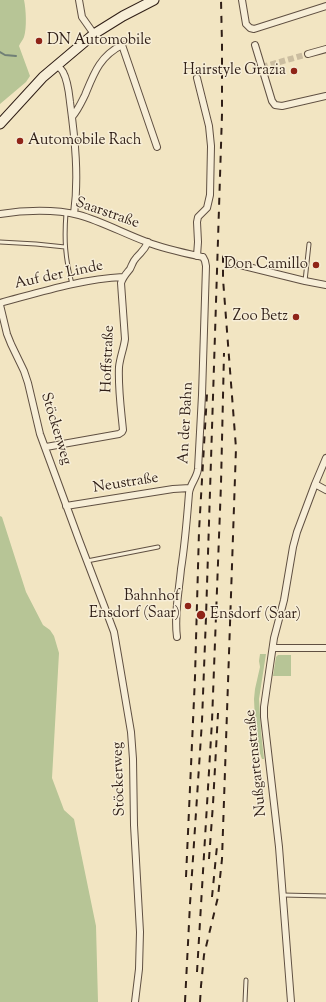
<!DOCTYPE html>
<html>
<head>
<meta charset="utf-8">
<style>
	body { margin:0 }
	canvas { display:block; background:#f2e5c2 }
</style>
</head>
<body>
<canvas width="326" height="1002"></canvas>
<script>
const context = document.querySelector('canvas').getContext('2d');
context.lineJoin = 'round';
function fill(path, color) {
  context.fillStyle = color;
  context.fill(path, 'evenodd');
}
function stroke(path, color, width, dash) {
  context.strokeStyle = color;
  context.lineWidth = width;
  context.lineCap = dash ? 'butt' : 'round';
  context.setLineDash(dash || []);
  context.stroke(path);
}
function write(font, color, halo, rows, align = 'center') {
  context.font = font + ' "Sorts Mill Goudy",serif';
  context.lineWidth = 3;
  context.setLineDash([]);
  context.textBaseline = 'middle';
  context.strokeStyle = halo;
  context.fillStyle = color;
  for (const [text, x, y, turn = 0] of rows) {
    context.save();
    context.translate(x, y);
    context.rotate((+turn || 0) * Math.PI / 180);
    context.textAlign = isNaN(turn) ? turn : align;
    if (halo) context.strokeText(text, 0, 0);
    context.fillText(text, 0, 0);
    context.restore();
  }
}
const green = new Path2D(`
	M 0,0 L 24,0 C 26,9 27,28 24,37 C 23,40 20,43 19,46 L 30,76 L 26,82 L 0,104 Z
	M 0,516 L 2,517 L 26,592 L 43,625 L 50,630 L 54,636 L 59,653 L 52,778 L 64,810 L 74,819 L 96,926 L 98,1002 L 0,1002 Z
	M 260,654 L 266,654 L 259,699 L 261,732 L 264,759 L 262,759 L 256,742 L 254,699 L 255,689 L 260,667 L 259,661 Z
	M 278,655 L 291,655 L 291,676 L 273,676 L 276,657 Z`);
const stream = new Path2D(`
	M 0,52 L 5,55 L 16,56`);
const streetTunnel = new Path2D(`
	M 262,67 L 308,54`);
const lane = new Path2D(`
	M 66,213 C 64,239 65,258 72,284
	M 0,242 L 36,244 L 65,247
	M 305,281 L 309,244
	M 87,561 L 158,547
	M 283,895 L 326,896
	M 245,1002 L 246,980`);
const street = new Path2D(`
	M 79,0 L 82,17 L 94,34
	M 242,0 L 246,24 L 250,28 L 254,29 L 326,6
	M 255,45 L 272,101 L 275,105 L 282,106 L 326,96
	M 308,54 L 326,49
	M 57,65 C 59,67 62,70 63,72 C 68,81 69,93 70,102 C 75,139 79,177 74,214
	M 197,78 L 209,126 L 211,146 L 210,195 L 207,208 L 198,217 L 197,222 L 198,242 L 197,256
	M 72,117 C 78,110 81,103 85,95 C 94,73 100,56 122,45 L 157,147
	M 0,214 C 24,210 55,209 79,215 C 101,221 125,234 147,242 C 164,249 184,253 203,257 L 205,261 L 206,266 L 202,395 L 198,469 C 197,478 190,484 189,493 C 187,519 185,544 181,569 C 179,591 174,615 177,637
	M 232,263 L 305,281 L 326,285
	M 0,303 C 41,292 81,279 123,277
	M 0,305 L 7,334 L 11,344 L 24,371 L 28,383 L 40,434 L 79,540 L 108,616 L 114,632 L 119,661 L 131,732 L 133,759 L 134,825 L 140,932 L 139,969 L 135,1002
	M 46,447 L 119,434 L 122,432 L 123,430 C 121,409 118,388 119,367 C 120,357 124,348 125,339 L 121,283 C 123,277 126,274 130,269 C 132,265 133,261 136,258 C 142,251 144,251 148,242
	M 315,484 L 326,490
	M 66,506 L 173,489 L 190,488
	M 273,648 L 326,648
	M 291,1002 L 279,847 L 264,717 L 264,707 L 274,638 L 284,600 L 293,547 L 297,532 L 315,484 L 326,458`);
const secondary = new Path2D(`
	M 0,124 L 43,77 L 94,34 L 123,16 L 154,0`);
const rail = new Path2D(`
	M 209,859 L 213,804 L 218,713
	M 186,877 L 195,677 L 199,531 L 207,394
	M 212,897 L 217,846
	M 197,972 L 212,721 L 221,484 L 224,353
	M 185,1002 L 190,904 L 202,721 L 206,617 L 222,114 L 222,44 L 221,0
	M 200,1002 L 201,986 L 204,955 L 218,897 L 222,859 L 236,448 L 223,279 L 223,255`);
const markers = [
	[39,41,4,"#8f2418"],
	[294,71,4,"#8f2418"],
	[20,141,4,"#8f2418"],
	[316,265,4,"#8f2418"],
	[296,317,4,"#8f2418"],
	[188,606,4,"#8f2418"],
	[201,615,5,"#8f2418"]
];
const poiNames = [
	["DN Automobile",47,41,"left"],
	["Hairstyle Grazia",286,71],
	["Automobile Rach",28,141,"left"],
	["Don Camillo",308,265],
	["Zoo Betz",288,317],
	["Bahnhof",180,597],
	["Ensdorf (Saar)",180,614],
	["Ensdorf (Saar)",210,615,"left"]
];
const streetNames = [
	["Saarstraße",107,214,19],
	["Auf der Linde",59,276,-12],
	["Hoffstraße",109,359,-88],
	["An der Bahn",187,423,-87],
	["Stöckerweg",55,429,73],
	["Neustraße",126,484,-9],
	["Nußgartenstraße",257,763,-96],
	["Stöckerweg",120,779,-92]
];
fill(green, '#b7c596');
stroke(stream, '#707f76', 2);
stroke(streetTunnel, '#cbbda0', 6, [6, 3]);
stroke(lane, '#605042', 5);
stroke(street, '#605042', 8);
stroke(secondary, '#301f17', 11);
stroke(lane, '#f7eed7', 3);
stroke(street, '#f7eed7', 6);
stroke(secondary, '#f7eed7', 9);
stroke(rail, '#301f17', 2, [7, 7]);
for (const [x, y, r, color] of markers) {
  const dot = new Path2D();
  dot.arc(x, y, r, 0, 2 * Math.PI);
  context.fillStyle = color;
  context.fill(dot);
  stroke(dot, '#f7eed7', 1.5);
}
write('15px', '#301f17', '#f7eed7', poiNames, 'right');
write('15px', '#301f17', '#f7eed7', streetNames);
</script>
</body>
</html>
